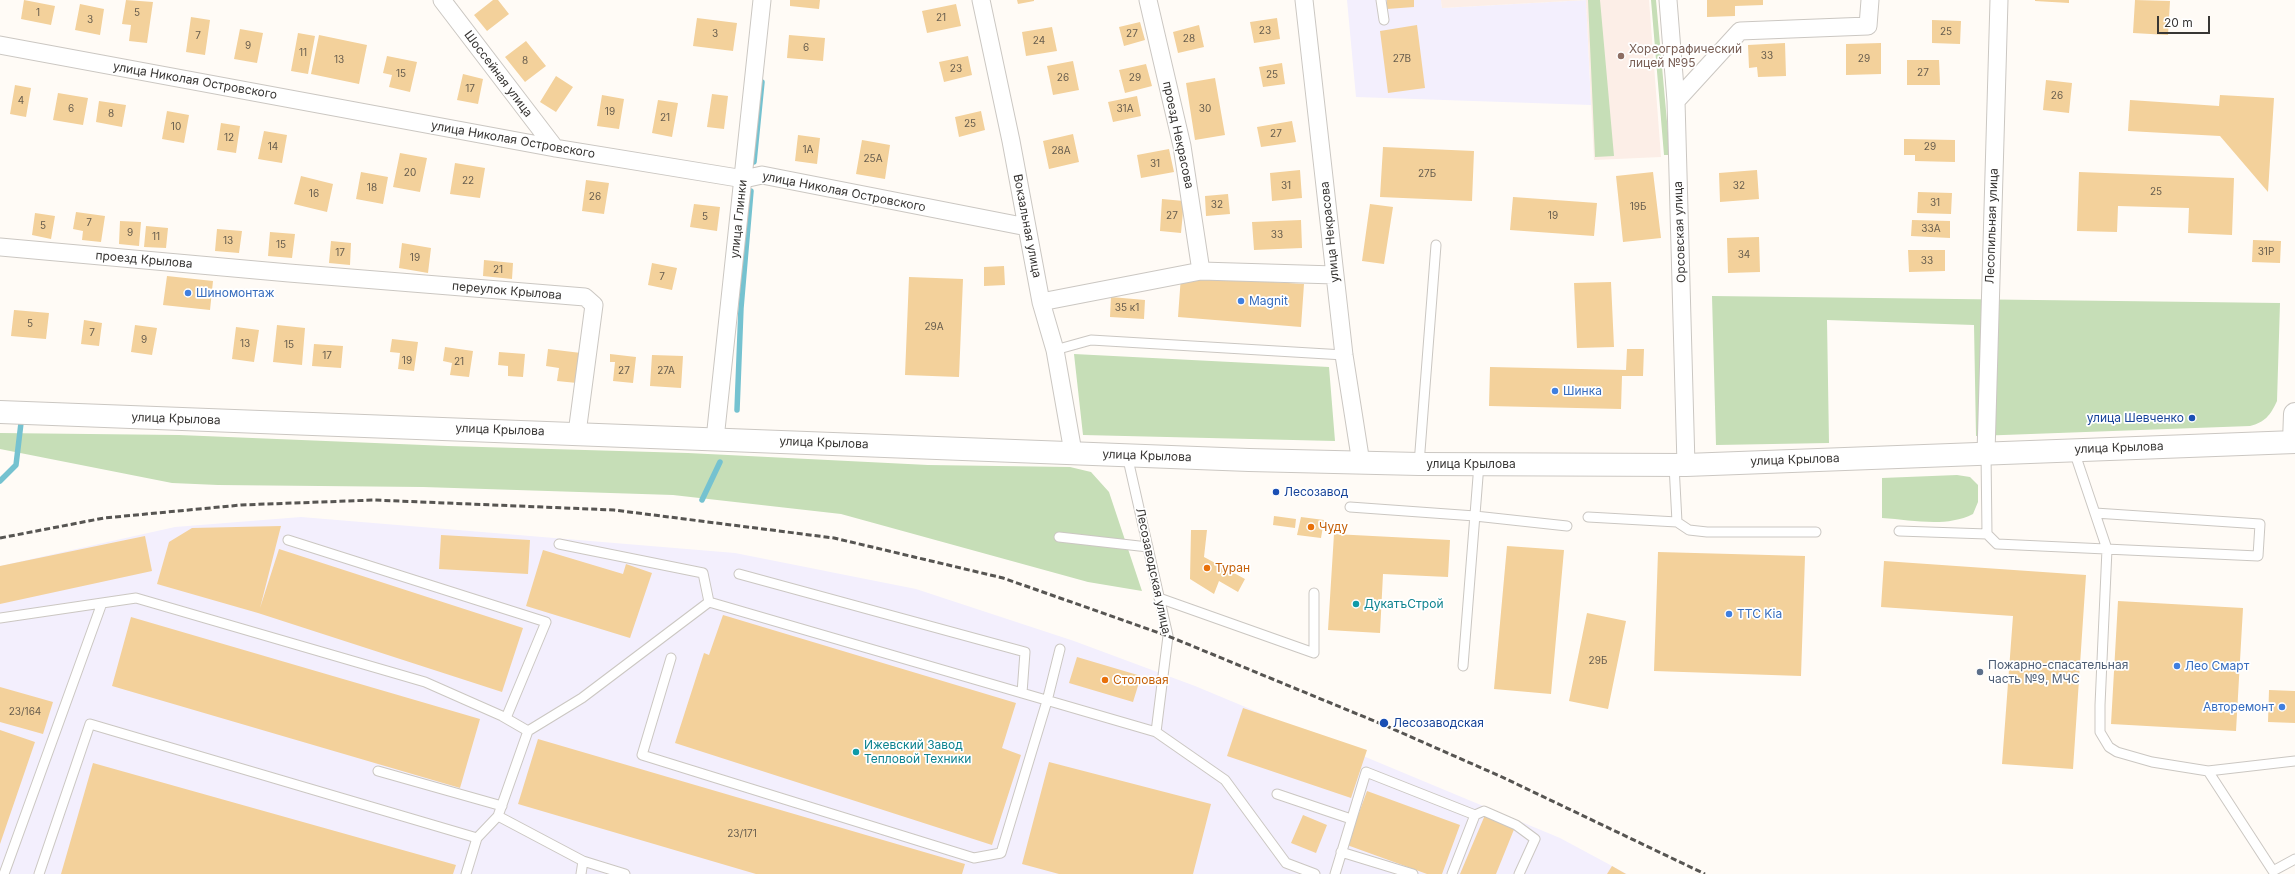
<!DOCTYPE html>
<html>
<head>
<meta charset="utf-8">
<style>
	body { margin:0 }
	#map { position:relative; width:2295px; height:874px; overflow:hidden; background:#fffbf6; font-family:Inter,sans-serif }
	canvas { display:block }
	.scale { position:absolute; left:2157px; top:16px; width:53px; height:18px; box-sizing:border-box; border:2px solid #383634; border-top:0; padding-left:5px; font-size:12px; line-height:14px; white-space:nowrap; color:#383634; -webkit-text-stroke:3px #fff; paint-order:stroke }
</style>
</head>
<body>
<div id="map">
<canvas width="2295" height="874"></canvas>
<div class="scale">20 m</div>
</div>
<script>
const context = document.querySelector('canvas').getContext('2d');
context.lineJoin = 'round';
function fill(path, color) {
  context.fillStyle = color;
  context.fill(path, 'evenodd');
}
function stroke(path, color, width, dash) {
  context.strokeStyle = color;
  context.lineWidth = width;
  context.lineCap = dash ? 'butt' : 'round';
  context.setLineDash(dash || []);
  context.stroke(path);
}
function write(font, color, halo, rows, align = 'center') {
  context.font = font + ' Inter,sans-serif';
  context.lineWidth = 3.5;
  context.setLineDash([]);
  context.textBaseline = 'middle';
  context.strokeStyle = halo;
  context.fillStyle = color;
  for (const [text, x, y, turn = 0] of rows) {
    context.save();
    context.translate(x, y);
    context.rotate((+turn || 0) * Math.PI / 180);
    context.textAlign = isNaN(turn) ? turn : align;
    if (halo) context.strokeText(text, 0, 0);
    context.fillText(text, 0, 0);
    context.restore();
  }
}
const industrial = new Path2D(`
	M 1347,0 L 1441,0 L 1442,8 L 1586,0 L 1591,105 L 1356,97 Z
	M 301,517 L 735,553 L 916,589 L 1074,641 L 1195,686 L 1560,838 L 1627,874 L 0,874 L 0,566 L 175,527 Z`);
const education = new Path2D(`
	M 1441,0 L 1649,0 L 1661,157 L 1594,160 L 1586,0 L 1442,8 Z`);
const green = new Path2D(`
	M 1588,0 L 1600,0 L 1614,156 L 1595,157 Z
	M 1651,0 L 1656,0 L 1670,155 L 1664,155 Z
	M 1712,296 L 2280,303 L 2277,401 C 2270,416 2265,422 2250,426 L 1976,436 L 1974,325 L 1827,320 L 1829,443 L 1716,445 Z
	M 1074,354 L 1329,367 L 1335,441 L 1083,435 Z
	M 0,433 L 179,435 L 448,446 L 688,453 L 928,465 L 1070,467 L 1091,472 L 1109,492 L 1142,591 L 1088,582 L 841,514 L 673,495 L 423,487 L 218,485 L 172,483 L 0,449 Z
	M 1957,475 L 1970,477 L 1978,485 L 1978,502 L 1973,514 C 1945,528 1913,520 1882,518 L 1882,478 Z`);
const stream = new Path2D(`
	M 754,162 L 762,82
	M 737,410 L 741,308 L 751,191
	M 0,481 L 16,465 L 21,423
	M 702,500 L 720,462`);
const building = new Path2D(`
	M 24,0 L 55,6 L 51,25 L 21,19 Z
	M 126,0 L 153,2 L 147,43 L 129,41 L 131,25 L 122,24 Z
	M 493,0 L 498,0 L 509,14 L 487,31 L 474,15 Z
	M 790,0 L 820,0 L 819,9 L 790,6 Z
	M 1017,0 L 1034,0 L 1034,1 L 1018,4 Z
	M 1387,0 L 1414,0 L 1414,7 L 1387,9 Z
	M 1707,0 L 1763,0 L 1763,5 L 1735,6 L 1735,16 L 1707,17 Z
	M 2035,0 L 2069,0 L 2069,3 L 2035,1 Z
	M 2135,0 L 2170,1 L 2168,35 L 2133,33 Z
	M 80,4 L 104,9 L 100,35 L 75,30 Z
	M 956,4 L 961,26 L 927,33 L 922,11 Z
	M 191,17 L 210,20 L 205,55 L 186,52 Z
	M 697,18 L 737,23 L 733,51 L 693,46 Z
	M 1277,18 L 1280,39 L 1254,43 L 1250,22 Z
	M 1932,20 L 1961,21 L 1960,44 L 1932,43 Z
	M 1140,22 L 1145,40 L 1124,46 L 1119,27 Z
	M 1199,25 L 1204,47 L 1178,53 L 1173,32 Z
	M 1417,25 L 1425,88 L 1388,93 L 1380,31 Z
	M 1052,27 L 1057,51 L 1026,56 L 1022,32 Z
	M 240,29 L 263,33 L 257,63 L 234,59 Z
	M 298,33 L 315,36 L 308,74 L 291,71 Z
	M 319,35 L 367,45 L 359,84 L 311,74 Z
	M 789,35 L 825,38 L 823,61 L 787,58 Z
	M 526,41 L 546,66 L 525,82 L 505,57 Z
	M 1785,43 L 1786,76 L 1758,77 L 1757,67 L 1749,68 L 1748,45 Z
	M 1881,43 L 1881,74 L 1846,75 L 1846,44 Z
	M 387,56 L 417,62 L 410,92 L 389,87 L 392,75 L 383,73 Z
	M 968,56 L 972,75 L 944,82 L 939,62 Z
	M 1907,60 L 1939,60 L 1940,85 L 1907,85 Z
	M 1073,61 L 1079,90 L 1053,95 L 1047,66 Z
	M 1282,63 L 1285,84 L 1263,87 L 1259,67 Z
	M 1146,64 L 1152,86 L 1125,93 L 1119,70 Z
	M 463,74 L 483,79 L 478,104 L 457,100 Z
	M 556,76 L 573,87 L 556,112 L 540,102 Z
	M 1215,78 L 1225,135 L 1195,140 L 1186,83 Z
	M 2046,80 L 2072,83 L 2069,113 L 2043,110 Z
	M 15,85 L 31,88 L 26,117 L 10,114 Z
	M 58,93 L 88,98 L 83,125 L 53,120 Z
	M 712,94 L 728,96 L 724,129 L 707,127 Z
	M 602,95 L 624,99 L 619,129 L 597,126 Z
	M 2220,95 L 2274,98 L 2268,192 L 2220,136 L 2128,131 L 2130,100 L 2219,106 Z
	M 1137,96 L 1141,116 L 1113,122 L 1108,102 Z
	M 658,100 L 678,103 L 672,137 L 652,133 Z
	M 99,101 L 126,105 L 122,127 L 96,122 Z
	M 167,111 L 189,115 L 184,143 L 162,139 Z
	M 981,111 L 985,130 L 959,137 L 955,117 Z
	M 1292,121 L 1296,142 L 1261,147 L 1257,127 Z
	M 221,123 L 240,126 L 236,153 L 217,150 Z
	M 264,131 L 287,135 L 282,163 L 258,159 Z
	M 1073,134 L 1079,162 L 1049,169 L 1043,141 Z
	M 798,135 L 820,138 L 817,164 L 795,161 Z
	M 1904,139 L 1955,140 L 1955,162 L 1915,161 L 1915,155 L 1904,155 Z
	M 862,140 L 890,145 L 885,179 L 856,174 Z
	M 1383,147 L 1474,151 L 1472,201 L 1380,197 Z
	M 1169,149 L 1174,172 L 1141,178 L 1137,155 Z
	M 400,153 L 427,158 L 420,192 L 393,187 Z
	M 455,163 L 485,168 L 480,198 L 450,194 Z
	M 1300,170 L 1302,198 L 1272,201 L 1270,173 Z
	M 1757,170 L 1759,199 L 1720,202 L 1719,173 Z
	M 361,172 L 388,177 L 383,204 L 356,199 Z
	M 1653,172 L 1661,238 L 1623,242 L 1616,176 Z
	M 2079,172 L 2234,178 L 2232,235 L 2188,233 L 2189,208 L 2118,206 L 2117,232 L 2077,231 Z
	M 301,176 L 333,184 L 327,212 L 294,204 Z
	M 586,180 L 609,183 L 604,214 L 582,211 Z
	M 1918,192 L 1952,193 L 1951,214 L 1917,213 Z
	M 1228,194 L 1230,214 L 1206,216 L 1205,196 Z
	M 1513,197 L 1597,203 L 1594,236 L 1510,230 Z
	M 1162,199 L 1184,201 L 1181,233 L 1160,231 Z
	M 694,204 L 720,207 L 717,231 L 690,227 Z
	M 1370,204 L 1393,207 L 1384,264 L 1362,261 Z
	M 76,212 L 105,216 L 101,242 L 82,240 L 83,231 L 73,229 Z
	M 35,213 L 55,216 L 51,239 L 32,235 Z
	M 1301,220 L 1302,248 L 1254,250 L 1252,222 Z
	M 1912,220 L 1950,221 L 1950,238 L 1911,236 Z
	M 120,221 L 141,222 L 139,246 L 119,244 Z
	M 146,226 L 168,228 L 166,248 L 144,247 Z
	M 217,229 L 242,231 L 239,253 L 215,251 Z
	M 270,232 L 295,234 L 292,258 L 268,256 Z
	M 1759,237 L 1760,272 L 1728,273 L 1727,238 Z
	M 2253,240 L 2281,241 L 2280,263 L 2252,262 Z
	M 331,241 L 351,243 L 350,265 L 329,263 Z
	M 402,243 L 431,248 L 428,273 L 399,268 Z
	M 1908,250 L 1945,250 L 1945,271 L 1909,272 Z
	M 484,260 L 513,263 L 512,279 L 483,276 Z
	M 652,263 L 677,268 L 672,290 L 648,285 Z
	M 1004,266 L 1005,285 L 984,286 L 984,267 Z
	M 167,276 L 213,281 L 210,310 L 163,305 Z
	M 1181,276 L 1304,284 L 1301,327 L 1178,317 Z
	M 909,277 L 963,279 L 959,377 L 905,375 Z
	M 1611,282 L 1614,347 L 1577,348 L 1574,283 Z
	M 1111,297 L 1145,300 L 1144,319 L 1110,317 Z
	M 14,310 L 49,313 L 46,339 L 11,336 Z
	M 84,320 L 102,323 L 99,346 L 81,344 Z
	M 135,325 L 157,328 L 152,355 L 131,352 Z
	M 277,325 L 305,328 L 302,365 L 273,362 Z
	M 236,327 L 259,330 L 254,362 L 232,359 Z
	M 392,339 L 418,342 L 414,371 L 398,369 L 400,353 L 390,352 Z
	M 314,344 L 343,346 L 341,368 L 312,366 Z
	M 445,347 L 473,351 L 469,377 L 450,375 L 452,363 L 443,361 Z
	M 548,349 L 581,353 L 577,383 L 557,381 L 559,368 L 546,366 Z
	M 1627,349 L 1644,349 L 1643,376 L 1622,376 L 1621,409 L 1489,406 L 1490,367 L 1626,370 Z
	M 499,352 L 525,354 L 523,377 L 508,376 L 508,366 L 498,365 Z
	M 610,354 L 636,357 L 633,383 L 613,381 L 615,362 L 610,362 Z
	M 652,355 L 683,356 L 681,388 L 650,386 Z
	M 1274,516 L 1296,519 L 1295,528 L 1273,525 Z
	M 1301,517 L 1324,520 L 1321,538 L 1297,535 Z
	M 281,526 L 260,608 L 279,549 L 523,628 L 502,692 L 258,613 L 157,584 L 169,542 L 192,528 Z
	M 1191,530 L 1207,530 L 1204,557 L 1245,579 L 1238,592 L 1219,581 L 1214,594 L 1190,579 Z
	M 1334,534 L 1450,540 L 1448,577 L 1383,574 L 1380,633 L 1328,630 Z
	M 441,535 L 530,540 L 528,574 L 439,569 Z
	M 145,536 L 152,571 L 0,604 L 0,566 Z
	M 1507,546 L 1564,550 L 1551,694 L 1494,689 Z
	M 543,550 L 623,574 L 626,564 L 652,573 L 630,638 L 526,606 Z
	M 1658,552 L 1805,556 L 1801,676 L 1654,671 Z
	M 1884,561 L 2086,575 L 2073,769 L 2002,764 L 2013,616 L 1881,607 Z
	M 2118,601 L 2243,608 L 2236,731 L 2111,724 Z
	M 1587,613 L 1626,621 L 1608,709 L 1569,701 Z
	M 723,615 L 1016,703 L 1002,748 L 1021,755 L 992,845 L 675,743 L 704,653 L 709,655 Z
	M 131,617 L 480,719 L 460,788 L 112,686 Z
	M 1077,657 L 1141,676 L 1133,702 L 1069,683 Z
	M 0,687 L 53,702 L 43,734 L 0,722 Z
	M 2269,690 L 2295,691 L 2295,723 L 2268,722 Z
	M 1243,708 L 1367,750 L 1351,798 L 1227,756 Z
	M 0,730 L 35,742 L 0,844 Z
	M 538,739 L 965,864 L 962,874 L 756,874 L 518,804 Z
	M 1049,762 L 1211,804 L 1193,874 L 1059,874 L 1022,864 Z
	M 93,763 L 456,865 L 453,874 L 61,874 Z
	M 1367,791 L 1460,825 L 1442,874 L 1427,874 L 1347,845 Z
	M 1303,815 L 1327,825 L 1316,853 L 1291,843 Z
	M 1485,815 L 1515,827 L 1496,874 L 1460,874 Z
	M 1612,866 L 1626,874 L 1607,874 Z`);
const service = new Path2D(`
	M 1381,0 L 1384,20
	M 1055,350 L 1091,340 L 1344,355
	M 2074,451 L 2107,549 L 2100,705 L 2100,732 L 2109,747 L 2117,752 L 2152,762 L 2208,771 L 2273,871 L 2295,859
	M 1986,453 L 1987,534 L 1997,544 L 2258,556 L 2260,524 L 2095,513
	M 1127,455 L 1168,636 L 1156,732 L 1225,780 L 1286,863 L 1315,874
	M 1419,464 L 1436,245
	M 1674,465 L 1677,522 L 1689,530 L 1707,532 L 1816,532
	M 1350,507 L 1475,516 L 1567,526
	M 1588,517 L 1677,522
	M 1899,531 L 1987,534
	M 1059,537 L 1148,547
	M 288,540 L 546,622 L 506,718
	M 559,544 L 703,573 L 709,602
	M 739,574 L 1025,652 L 1022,693
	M 1159,598 L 1314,653 L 1314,593
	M 0,618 L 136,598 L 425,682 L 502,716 L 528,731
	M 671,658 L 642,755 L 974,858 L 1001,853 L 1047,701 L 1060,649
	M 1463,666 L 1479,464
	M 378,771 L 502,806
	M 2208,771 L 2295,761
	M 1277,794 L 1351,819
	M 1475,815 L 1484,811 L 1516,825 L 1535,839 L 1519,874
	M 1341,852 L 1413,874
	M 583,861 L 625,874
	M 4,874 L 102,603
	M 39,874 L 90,724 L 477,838 L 498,816
	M 466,874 L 477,838
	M 581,874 L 583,861 L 498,816 L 528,731 L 582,698 L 709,602 L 1156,732
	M 1335,874 L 1366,772 L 1475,815 L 1452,874`);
const minor = new Path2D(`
	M 442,0 L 555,148
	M 981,0 L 1011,141 L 1041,302 L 1055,350 L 1073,452
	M 1148,0 L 1182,146 L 1201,271
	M 1304,0 L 1344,355 L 1361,463
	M 1668,0 L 1676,101 L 1686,465
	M 0,45 L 555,148 L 744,179 L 762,175 L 1027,227
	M 1676,101 L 1740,31 L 1868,26 L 1870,0
	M 0,247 L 289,273 L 585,297 L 594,305 L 577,433
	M 1041,302 L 1201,271 L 1335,275
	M 715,439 L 762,0
	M 1986,453 L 1999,0`);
const secondary = new Path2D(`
	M 0,412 L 1249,460 L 1419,464 L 1686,465 L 2295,442
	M 2294,442 L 2295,414`);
const rail = new Path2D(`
	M 0,538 L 104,518 L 241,505 L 374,500 L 614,510 L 834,538 L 1003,578 L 1168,636 L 1384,725 L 1502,777 L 1705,874`);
const markers = [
	[1621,56,4,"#8d6e63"],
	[188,293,4,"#3f7fe0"],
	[1241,301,4,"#3f7fe0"],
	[1555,391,4,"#3f7fe0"],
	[2192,418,4,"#1a4fb4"],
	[1276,492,4,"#1a4fb4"],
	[1311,527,4,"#e8710a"],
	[1207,568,4,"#e8710a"],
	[1356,604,4,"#0f9aa8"],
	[1729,614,4,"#3f7fe0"],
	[2177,666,4,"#3f7fe0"],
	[1980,672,4,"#5c6f8a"],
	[1105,680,4,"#e8710a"],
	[2282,707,4,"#3f7fe0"],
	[1384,723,5,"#1a4fb4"],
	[856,752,4,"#0f9aa8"]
];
const numberNames = [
	["1",38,13],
	["5",137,13],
	["21",941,18],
	["3",90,20],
	["23",1265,31],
	["25",1946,32],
	["3",715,34],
	["27",1132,34],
	["7",198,36],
	["28",1189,39],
	["24",1039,41],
	["9",248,46],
	["6",806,48],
	["11",303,53],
	["33",1767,56],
	["27В",1402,59],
	["29",1864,59],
	["13",339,60],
	["8",525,61],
	["23",956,69],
	["27",1923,73],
	["15",401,74],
	["25",1272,75],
	["26",1063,78],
	["29",1135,78],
	["17",470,89],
	["26",2057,96],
	["4",21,101],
	["6",71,109],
	["31А",1125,109],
	["30",1205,109],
	["19",610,112],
	["8",111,114],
	["21",665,118],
	["25",970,124],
	["10",176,127],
	["27",1276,134],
	["12",229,138],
	["14",273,147],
	["29",1930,147],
	["1А",808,150],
	["28А",1061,151],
	["25А",873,159],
	["31",1155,164],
	["20",410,173],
	["27Б",1427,174],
	["22",468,181],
	["31",1286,186],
	["32",1739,186],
	["18",372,188],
	["25",2156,192],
	["16",314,194],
	["26",595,197],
	["31",1935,203],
	["32",1217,205],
	["19Б",1638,207],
	["27",1172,216],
	["19",1553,216],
	["5",705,217],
	["7",89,223],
	["5",43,226],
	["33А",1931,229],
	["9",130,233],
	["33",1277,235],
	["11",156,237],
	["13",228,241],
	["15",281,245],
	["31Р",2266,252],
	["17",340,253],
	["34",1744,255],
	["19",415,258],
	["33",1927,261],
	["21",498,270],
	["7",662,277],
	["35 к1",1127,308],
	["5",30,324],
	["29А",934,327],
	["7",92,333],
	["9",144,340],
	["13",245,344],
	["15",289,345],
	["17",327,356],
	["19",407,361],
	["21",459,362],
	["27",624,371],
	["27А",666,371],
	["29Б",1598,661],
	["23/164",25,712],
	["23/171",742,834]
];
const educationNames = [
	["Хореографический",1629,49],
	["лицей №95",1629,63]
];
const streetNames = [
	["Шоссейная улица",498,74,53],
	["улица Николая Островского",195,81,10],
	["проезд Некрасова",1178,135,78],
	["улица Николая Островского",513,140,10],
	["улица Николая Островского",844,192,11],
	["улица Глинки",739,219,-84],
	["Вокзальная улица",1027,226,79],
	["Лесопильная улица",1992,226,-88],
	["улица Некрасова",1330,232,-96],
	["Орсовская улица",1680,232,-92],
	["проезд Крылова",144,260,5],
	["переулок Крылова",507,291,5],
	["улица Крылова",176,419,2],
	["улица Крылова",500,430,2],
	["улица Крылова",824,443,2],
	["улица Крылова",2119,448,-2],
	["улица Крылова",1147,456,2],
	["улица Крылова",1795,460,-2],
	["улица Крылова",1471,464],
	["Лесозаводская улица",1153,571,78]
];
const shopNames = [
	["Шиномонтаж",196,293],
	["Magnit",1249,301],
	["Шинка",1563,391],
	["ТТС Kia",1737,614],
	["Лео Смарт",2185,666],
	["Авторемонт",2274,707,"right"]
];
const transitNames = [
	["улица Шевченко",2184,418,"right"],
	["Лесозавод",1284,492],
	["Лесозаводская",1393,723]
];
const foodNames = [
	["Чуду",1319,527],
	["Туран",1215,568],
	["Столовая",1113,680]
];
const cultureNames = [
	["ДукатъСтрой",1364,604],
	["Ижевский Завод",864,745],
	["Тепловой Техники",864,759]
];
const serviceNames = [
	["Пожарно-спасательная",1988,665],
	["часть №9, МЧС",1988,679]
];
fill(industrial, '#f3effd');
fill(education, '#fceee7');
fill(green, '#c6deb7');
stroke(stream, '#75c2d0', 5.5);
fill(building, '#f3d19b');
stroke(service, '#cbc7c2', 11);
stroke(minor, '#cbc7c2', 19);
stroke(secondary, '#cbc7c2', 24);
stroke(service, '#fff', 9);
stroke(minor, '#fff', 17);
stroke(secondary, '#fff', 22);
stroke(rail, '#575552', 3, [6, 3]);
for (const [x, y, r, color] of markers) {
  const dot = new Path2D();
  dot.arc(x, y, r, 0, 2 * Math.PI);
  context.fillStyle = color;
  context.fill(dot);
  stroke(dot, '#fff', 1.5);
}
write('10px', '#675d4e', null, numberNames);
write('12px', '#785e54', '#fff', educationNames, 'left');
write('12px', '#383634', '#fff', streetNames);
write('12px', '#366cbe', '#fff', shopNames, 'left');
write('12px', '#164399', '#fff', transitNames, 'left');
write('12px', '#c56008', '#fff', foodNames, 'left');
write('12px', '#0d838f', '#fff', cultureNames, 'left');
write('12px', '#4e5e75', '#fff', serviceNames, 'left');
</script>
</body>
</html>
